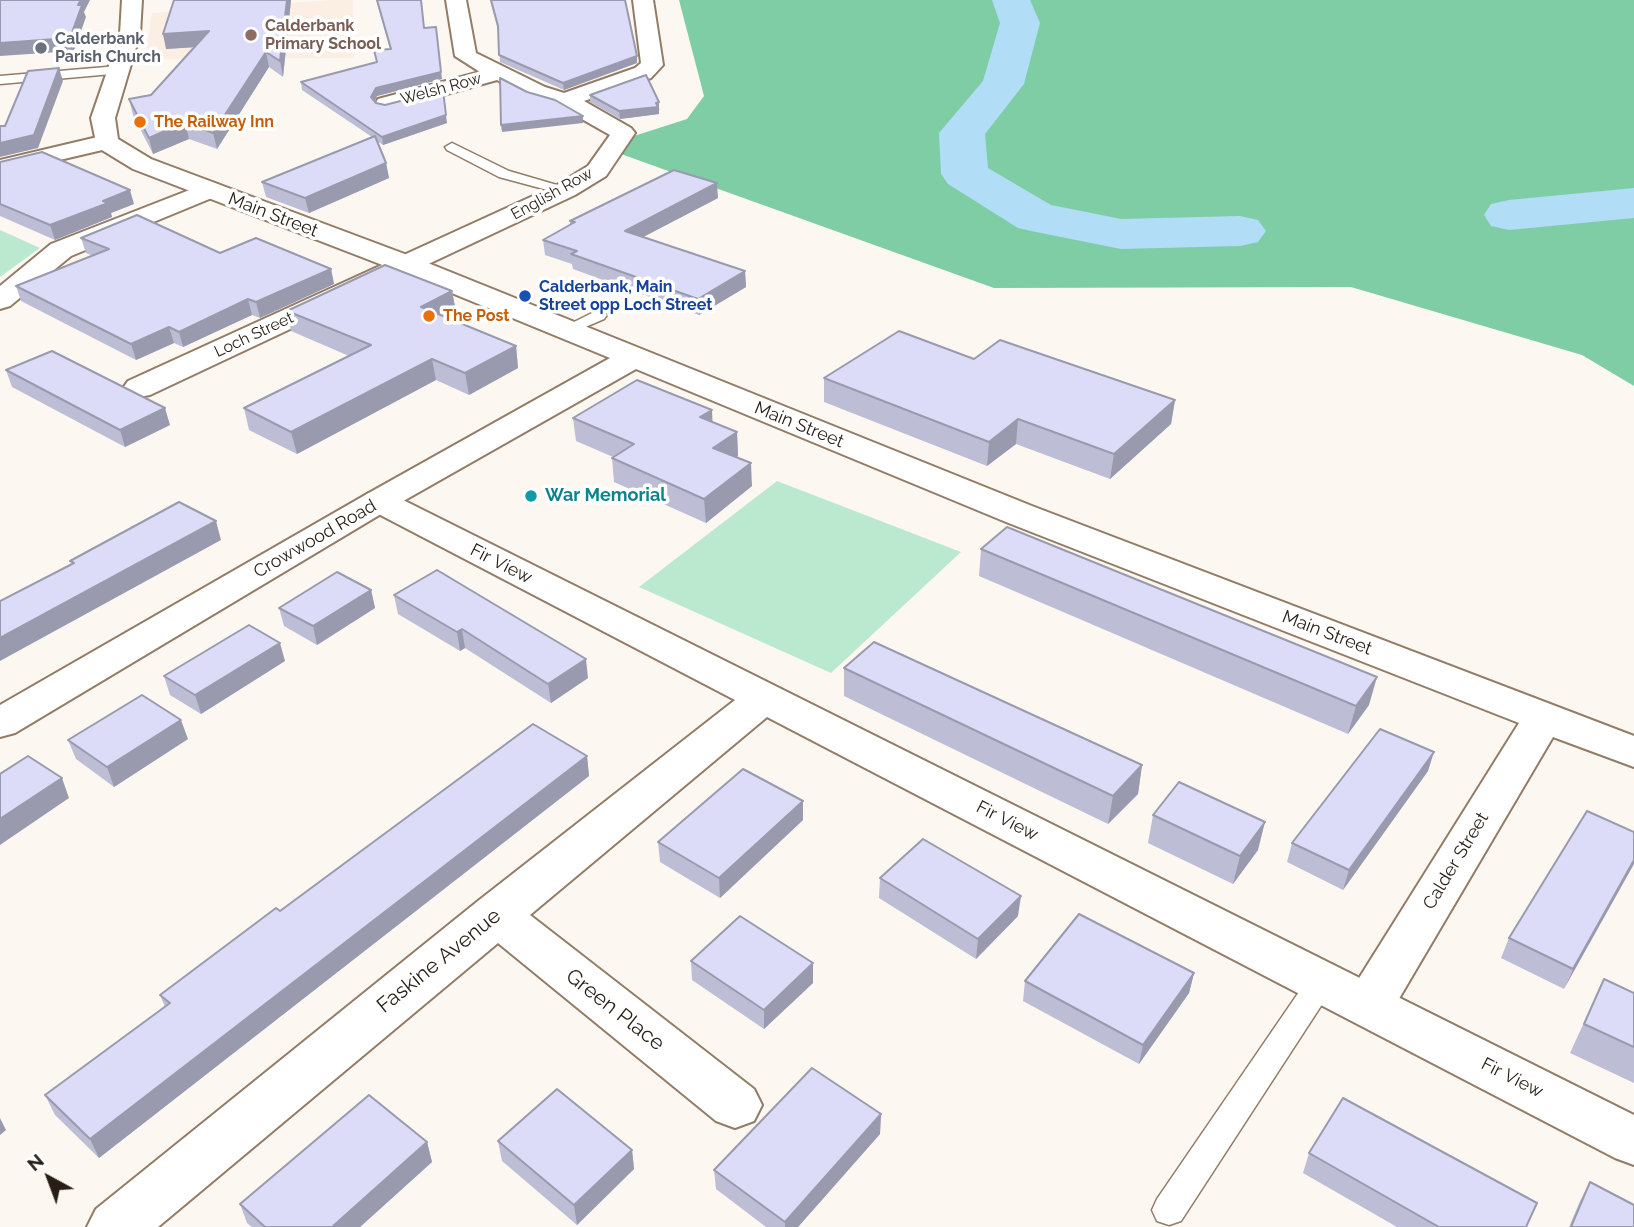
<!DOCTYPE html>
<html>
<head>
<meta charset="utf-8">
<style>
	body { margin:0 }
	#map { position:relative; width:1634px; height:1227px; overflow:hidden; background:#fdf7f2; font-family:Raleway,sans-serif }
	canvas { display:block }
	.north { position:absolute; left:14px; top:1143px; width:70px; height:70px; -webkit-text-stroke:5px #fff; paint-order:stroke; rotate:319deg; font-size:19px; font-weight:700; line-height:28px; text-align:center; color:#271e15 }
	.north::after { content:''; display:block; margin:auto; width:24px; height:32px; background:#271e15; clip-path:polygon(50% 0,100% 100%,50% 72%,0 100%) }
</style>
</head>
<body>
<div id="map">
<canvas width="1634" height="1227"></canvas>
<div class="north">N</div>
</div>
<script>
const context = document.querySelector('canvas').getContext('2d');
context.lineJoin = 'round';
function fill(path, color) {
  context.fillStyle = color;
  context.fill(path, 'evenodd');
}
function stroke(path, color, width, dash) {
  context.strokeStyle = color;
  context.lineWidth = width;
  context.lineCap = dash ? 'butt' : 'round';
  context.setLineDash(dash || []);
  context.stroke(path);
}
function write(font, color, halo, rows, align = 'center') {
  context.font = font + ' Raleway,sans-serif';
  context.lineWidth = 7;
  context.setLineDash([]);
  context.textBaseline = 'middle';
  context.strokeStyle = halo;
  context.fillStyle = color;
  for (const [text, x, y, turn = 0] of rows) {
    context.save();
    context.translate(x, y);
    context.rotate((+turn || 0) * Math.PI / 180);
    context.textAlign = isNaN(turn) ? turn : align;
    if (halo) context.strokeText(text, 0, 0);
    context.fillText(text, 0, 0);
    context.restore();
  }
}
const built = new Path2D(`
	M 331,0 L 353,0 L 354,58 L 145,59 L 152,13 Z`);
const green = new Path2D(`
	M 0,230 L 40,248 L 0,277 Z
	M 777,481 L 961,552 L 831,673 L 639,587 Z`);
const forest = new Path2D(`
	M 679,0 L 1634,0 L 1634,386 L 1582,355 L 1351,287 L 994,288 L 621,154 L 634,136 L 687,119 L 704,96 Z`);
const river = new Path2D(`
	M 992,0 L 1030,0 L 1040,23 L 1024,84 L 985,134 L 988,168 L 1051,205 L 1121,219 L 1240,216 L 1258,220 L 1266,231 L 1258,242 L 1240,246 L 1121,249 L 1036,232 L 1018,228 L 948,184 L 941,174 L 939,133 L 983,81 L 1000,23 Z
	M 1634,188 L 1634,218 L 1509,230 L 1491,226 L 1484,215 L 1491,204 L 1509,200 Z`);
const lane = new Path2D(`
	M 118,66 L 123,67 L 123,73 L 0,84 L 0,76 Z
	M 452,143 L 509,171 L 574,190 L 566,195 L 499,177 L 447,150 L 445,147 Z
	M 598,310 L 607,315 L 604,319 L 567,335 L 558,330 Z
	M 1322,969 L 1332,973 L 1337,981 L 1332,989 L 1181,1221 L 1169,1225 L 1157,1221 L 1152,1210 L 1157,1199 L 1312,973 Z`);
const street = new Path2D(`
	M 446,0 L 466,0 L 476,53 L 545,87 L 564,93 L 635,68 L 641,63 L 633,0 L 653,0 L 663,65 L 651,78 L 584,101 L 631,128 L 635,133 L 606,176 L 575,195 L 150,395 L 139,397 L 128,395 L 123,388 L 128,381 L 557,185 L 588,166 L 610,135 L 557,105 L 529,97 L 497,80 L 386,111 L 378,109 L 375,104 L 378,99 L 480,72 L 455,56 Z
	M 106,135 L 115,137 L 118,142 L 115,147 L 0,174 L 0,160 Z
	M 210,182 L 219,185 L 223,190 L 219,195 L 71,256 L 10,306 L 0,309 L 0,286 L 51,244 Z
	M 379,490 L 391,494 L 1634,1115 L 1634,1165 L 1615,1158 L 767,717 L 530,915 L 754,1089 L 762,1105 L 754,1121 L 735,1128 L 716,1121 L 498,943 L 158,1227 L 87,1227 L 96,1209 L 478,901 L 735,700 L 367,508 L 361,501 L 367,494 Z`);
const secondary = new Path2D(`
	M 122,0 L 142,0 L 140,34 L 115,118 L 118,139 L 151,159 L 418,259 L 1032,506 L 1634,736 L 1634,767 L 1553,737 L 1387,1019 L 1369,1025 L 1351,1019 L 1344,1005 L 1351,991 L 1519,723 L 1006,522 L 636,369 L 391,508 L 15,733 L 0,737 L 0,705 L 367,494 L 610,358 L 398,271 L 133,169 L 97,147 L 91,118 L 120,34 Z`);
const wall = new Path2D(`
	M 174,0 L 291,0 L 283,77 L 269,67 L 217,149 L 189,139 L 153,154 L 133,115 L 129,99 L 151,95 L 195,47 L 166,49 Z
	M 376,0 L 421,0 L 424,28 L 442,79 L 377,96 L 375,102 L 376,103 L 447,123 L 383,145 L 377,141 L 386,163 L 389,178 L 309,213 L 266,197 L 262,182 L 372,137 L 302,90 L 301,82 L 377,62 L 390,49 Z
	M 490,0 L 625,0 L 637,63 L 564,90 L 500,62 L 498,30 Z
	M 590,95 L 660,109 L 659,110 L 659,114 L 620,119 L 590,102 Z
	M 0,162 L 134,204 L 111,213 L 112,217 L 55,240 L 0,216 Z
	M 718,198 L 643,237 L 745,271 L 746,287 L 699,315 L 573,269 L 572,264 L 545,255 L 543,240 L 570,225 L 570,221 Z
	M 81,238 L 220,253 L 331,269 L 334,284 L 260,318 L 252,315 L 183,347 L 174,343 L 136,360 L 21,301 L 16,286 L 93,256 L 86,253 Z
	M 452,291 L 456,312 L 445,317 L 516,346 L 518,368 L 469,395 L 436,380 L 297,454 L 249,430 L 244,408 L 349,356 L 291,331 L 287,311 Z
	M 974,359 L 1175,400 L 1171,424 L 1110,479 L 1016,444 L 987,466 L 824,402 L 824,378 Z
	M 6,370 L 170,425 L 125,447 L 12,387 Z
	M 712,410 L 712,422 L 737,432 L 738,456 L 736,457 L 752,486 L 706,523 L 614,482 L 612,458 L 613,457 L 576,441 L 573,418 Z
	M 981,549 L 1369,705 L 1348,734 L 979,576 Z
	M 371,590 L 375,608 L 317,645 L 284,626 L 279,608 Z
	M 394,595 L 588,678 L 551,703 L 465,648 L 460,651 L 398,614 Z
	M 285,661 L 201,714 L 170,695 L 164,676 Z
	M 844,668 L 1142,765 L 1138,794 L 1108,824 L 844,696 Z
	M 188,739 L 114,787 L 76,759 L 68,740 Z
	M 587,756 L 589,776 L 99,1158 L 55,1115 L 45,1095 L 165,1007 L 160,995 L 280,911 Z
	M 1428,771 L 1343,890 L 1287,862 L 1292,843 Z
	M 1153,815 L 1258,850 L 1233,884 L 1148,843 Z
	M 803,820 L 720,898 L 660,862 L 658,842 Z
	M 1634,832 L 1564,989 L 1501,958 L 1509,938 Z
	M 880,878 L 1018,916 L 976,959 L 879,898 Z
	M 691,961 L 813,983 L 764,1029 L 692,980 Z
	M 1194,973 L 1189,993 L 1139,1064 L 1023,1001 L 1025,981 Z
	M 1604,979 L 1634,993 L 1634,1083 L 1570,1053 Z
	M 881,1114 L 880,1134 L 798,1227 L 766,1227 L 716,1189 L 714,1170 Z
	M 498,1141 L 632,1150 L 634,1169 L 577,1225 L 502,1161 Z
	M 427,1142 L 432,1162 L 360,1227 L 252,1227 L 247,1223 L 240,1204 Z
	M 1309,1153 L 1526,1227 L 1397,1227 L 1303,1173 Z
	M 1590,1182 L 1634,1227 L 1569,1227 L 1580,1201 Z`);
const shadedWall = new Path2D(`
	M 81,0 L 90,0 L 84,12 L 86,17 L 74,51 L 0,56 L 0,43 L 78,5 Z
	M 287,0 L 291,0 L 283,77 L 280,61 Z
	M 436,27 L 442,79 L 377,96 L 373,105 L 371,97 L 376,88 Z
	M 209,31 L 213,46 L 166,49 L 163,34 Z
	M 266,52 L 269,67 L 217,149 L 213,133 Z
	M 637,56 L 637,63 L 564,90 L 563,83 Z
	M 59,68 L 63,81 L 38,148 L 0,157 L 0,143 Z
	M 443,90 L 447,123 L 383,145 L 382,137 Z
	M 659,102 L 659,114 L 620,119 L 619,111 Z
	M 583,116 L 583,123 L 502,132 L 501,125 Z
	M 185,122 L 189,139 L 153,154 L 149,138 Z
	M 386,163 L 389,178 L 309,213 L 305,198 Z
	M 717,183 L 718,198 L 626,246 L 625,231 Z
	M 130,190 L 134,204 L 111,213 L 112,217 L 55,240 L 50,225 L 103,201 Z
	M 331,269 L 334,284 L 260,318 L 256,302 Z
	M 745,271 L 746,287 L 699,315 L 698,299 Z
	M 452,291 L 456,312 L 424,328 L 421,307 Z
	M 248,299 L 252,315 L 183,347 L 179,332 Z
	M 169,327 L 174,343 L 136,360 L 131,344 Z
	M 516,346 L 518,368 L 469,395 L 465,373 Z
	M 432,359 L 436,380 L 297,454 L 291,432 Z
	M 1175,400 L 1171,424 L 1110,479 L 1114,454 Z
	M 165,408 L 170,425 L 125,447 L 120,430 Z
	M 712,410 L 713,433 L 700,417 Z
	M 1018,419 L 1016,444 L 987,466 L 989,442 Z
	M 737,432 L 738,456 L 714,472 L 713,448 Z
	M 751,463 L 752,486 L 706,523 L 704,499 Z
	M 216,521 L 221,540 L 0,661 L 0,638 Z
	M 371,590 L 375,608 L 317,645 L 313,626 Z
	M 462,629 L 465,648 L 460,651 L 457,632 Z
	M 280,643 L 285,661 L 201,714 L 195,695 Z
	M 586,659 L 588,678 L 551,703 L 548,684 Z
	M 1377,677 L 1369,705 L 1348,734 L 1356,706 Z
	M 181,720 L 188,739 L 114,787 L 107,767 Z
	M 1434,752 L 1428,771 L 1343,890 L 1349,870 Z
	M 587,756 L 589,776 L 99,1158 L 90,1139 Z
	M 1142,765 L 1138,794 L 1108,824 L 1113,796 Z
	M 62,778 L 69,798 L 0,845 L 0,819 Z
	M 803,801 L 803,820 L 720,898 L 719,878 Z
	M 1265,822 L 1258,850 L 1233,884 L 1240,856 Z
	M 1634,860 L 1634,864 L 1564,989 L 1573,969 Z
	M 1021,896 L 1018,916 L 976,959 L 978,939 Z
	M 813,963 L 813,983 L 764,1029 L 764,1010 Z
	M 1194,973 L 1189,993 L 1139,1064 L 1143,1045 Z
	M 881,1114 L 880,1134 L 798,1227 L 785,1227 L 785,1222 Z
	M 0,1118 L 6,1130 L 0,1135 Z
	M 427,1142 L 432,1162 L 360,1227 L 332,1227 Z
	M 632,1150 L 634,1169 L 577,1225 L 574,1205 Z`);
const building = new Path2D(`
	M 0,0 L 81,0 L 78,5 L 82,5 L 70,38 L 0,43 Z
	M 174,0 L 287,0 L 280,61 L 266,52 L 213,133 L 185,122 L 149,138 L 129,99 L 151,95 L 209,31 L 163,34 Z
	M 377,0 L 421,0 L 424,28 L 436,27 L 441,72 L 376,88 L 371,97 L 376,103 L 385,105 L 443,90 L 446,115 L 382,137 L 301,82 L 377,62 L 374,50 L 391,49 Z
	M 491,0 L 625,0 L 637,56 L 563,83 L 499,55 L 498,26 Z
	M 59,68 L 34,135 L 0,143 L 0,126 L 5,126 L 28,71 Z
	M 646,75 L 659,102 L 656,103 L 658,107 L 619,111 L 590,95 Z
	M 500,78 L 527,92 L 555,100 L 583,116 L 501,125 Z
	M 375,136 L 386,163 L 305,198 L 262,182 Z
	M 42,152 L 130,190 L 103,201 L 108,203 L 50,225 L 0,204 L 0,162 Z
	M 674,170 L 717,183 L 625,231 L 745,271 L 698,299 L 571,254 L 577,251 L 543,240 L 575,222 L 570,221 Z
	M 137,215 L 220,253 L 256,238 L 331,269 L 256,302 L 248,299 L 179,332 L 169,327 L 131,344 L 16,286 L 109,249 L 81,238 Z
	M 385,265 L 452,291 L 421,307 L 516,346 L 465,373 L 432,359 L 291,432 L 244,408 L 371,345 L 287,311 Z
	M 899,331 L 974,359 L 1000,340 L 1175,400 L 1114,454 L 1018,419 L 989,442 L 824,378 Z
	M 52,351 L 165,408 L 120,430 L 6,370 Z
	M 637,380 L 712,410 L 700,417 L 737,432 L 713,448 L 751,463 L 704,499 L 612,458 L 634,444 L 573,418 Z
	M 179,502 L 216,521 L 0,638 L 0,601 L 74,563 L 70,561 Z
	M 1007,527 L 1377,677 L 1356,706 L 981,549 Z
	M 437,570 L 586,659 L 548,684 L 462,629 L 457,632 L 394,595 Z
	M 337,572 L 371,590 L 313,626 L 279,608 Z
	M 249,625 L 280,643 L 195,695 L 164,676 Z
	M 874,642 L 1142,765 L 1113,796 L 844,668 Z
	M 142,695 L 181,720 L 107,767 L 68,740 Z
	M 533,724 L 587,756 L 90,1139 L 45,1095 L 170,1003 L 160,995 L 276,908 L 280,911 Z
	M 1380,729 L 1434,752 L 1349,870 L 1292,843 Z
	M 28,756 L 62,778 L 0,819 L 0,774 Z
	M 743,769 L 803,801 L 719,878 L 658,842 Z
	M 1179,782 L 1265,822 L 1240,856 L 1153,815 Z
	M 1587,811 L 1634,832 L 1634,860 L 1573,969 L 1509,938 Z
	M 923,839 L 1021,896 L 978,939 L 880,878 Z
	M 1079,914 L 1194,973 L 1143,1045 L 1025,981 Z
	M 740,916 L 813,963 L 764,1010 L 691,961 Z
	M 1604,979 L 1634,993 L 1634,1047 L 1584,1024 Z
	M 812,1068 L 881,1114 L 785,1222 L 714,1170 Z
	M 557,1089 L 632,1150 L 574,1205 L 498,1141 Z
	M 369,1095 L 427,1142 L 332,1227 L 265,1227 L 240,1204 Z
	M 1343,1098 L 1537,1203 L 1526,1227 L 1439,1227 L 1309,1153 Z
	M 1590,1182 L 1634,1205 L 1634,1227 L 1571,1227 Z`);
const markers = [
	[251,35,7,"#8d6e63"],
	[41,48,7,"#6b7280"],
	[140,122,7,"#e8710a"],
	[525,296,7,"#1a4fb4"],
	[429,316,7,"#e8710a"],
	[531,496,7,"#0f9aa8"]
];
const farEducationnames = [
	["Calderbank",265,26],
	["Primary School",265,44]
];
const farWorshipnames = [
	["Calderbank",55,39],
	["Parish Church",55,57]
];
const farStreetnames = [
	["Welsh Row",441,89,-15],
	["English Row",552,194,-29],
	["Loch Street",254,335,-25]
];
const farFoodnames = [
	["The Railway Inn",154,122],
	["The Post",443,316]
];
const farTransitnames = [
	["Calderbank, Main",539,287],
	["Street opp Loch Street",539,305]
];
const streetNames = [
	["Main Street",273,215,21],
	["Main Street",799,425,22],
	["Crowwood Road",315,539,-30],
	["Fir View",501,564,27],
	["Main Street",1327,633,21],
	["Fir View",1007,821,27],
	["Calder Street",1456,861,-59],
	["Fir View",1512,1078,27]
];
const cultureNames = [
	["War Memorial",545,496]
];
const nearStreetnames = [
	["Faskine Avenue",439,961,-39],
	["Green Place",615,1010,38]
];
fill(built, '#fbeee2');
fill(green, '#bbe9d0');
fill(forest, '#7fcda5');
fill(river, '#b1ddf7');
stroke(lane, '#937c65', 3);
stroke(street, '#937c65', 4);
stroke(secondary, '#937c65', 4);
fill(lane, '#fff');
fill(street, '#fff');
fill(secondary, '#fff');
fill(wall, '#bdbdd5');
fill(shadedWall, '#9a9aae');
fill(building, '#dcdcf8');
stroke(building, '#9a9aae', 2);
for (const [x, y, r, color] of markers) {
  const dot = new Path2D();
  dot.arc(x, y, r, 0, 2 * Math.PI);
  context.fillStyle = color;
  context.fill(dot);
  stroke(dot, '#fff', 2.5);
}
write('bold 16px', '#785e54', '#fff', farEducationnames, 'left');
write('bold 16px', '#5b616d', '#fff', farWorshipnames, 'left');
write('16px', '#271e15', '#fff', farStreetnames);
write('bold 16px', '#c56008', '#fff', farFoodnames, 'left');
write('bold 16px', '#164399', '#fff', farTransitnames, 'left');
write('18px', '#271e15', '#fff', streetNames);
write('bold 18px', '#0d838f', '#fff', cultureNames, 'left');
write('21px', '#271e15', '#fff', nearStreetnames);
</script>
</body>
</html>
